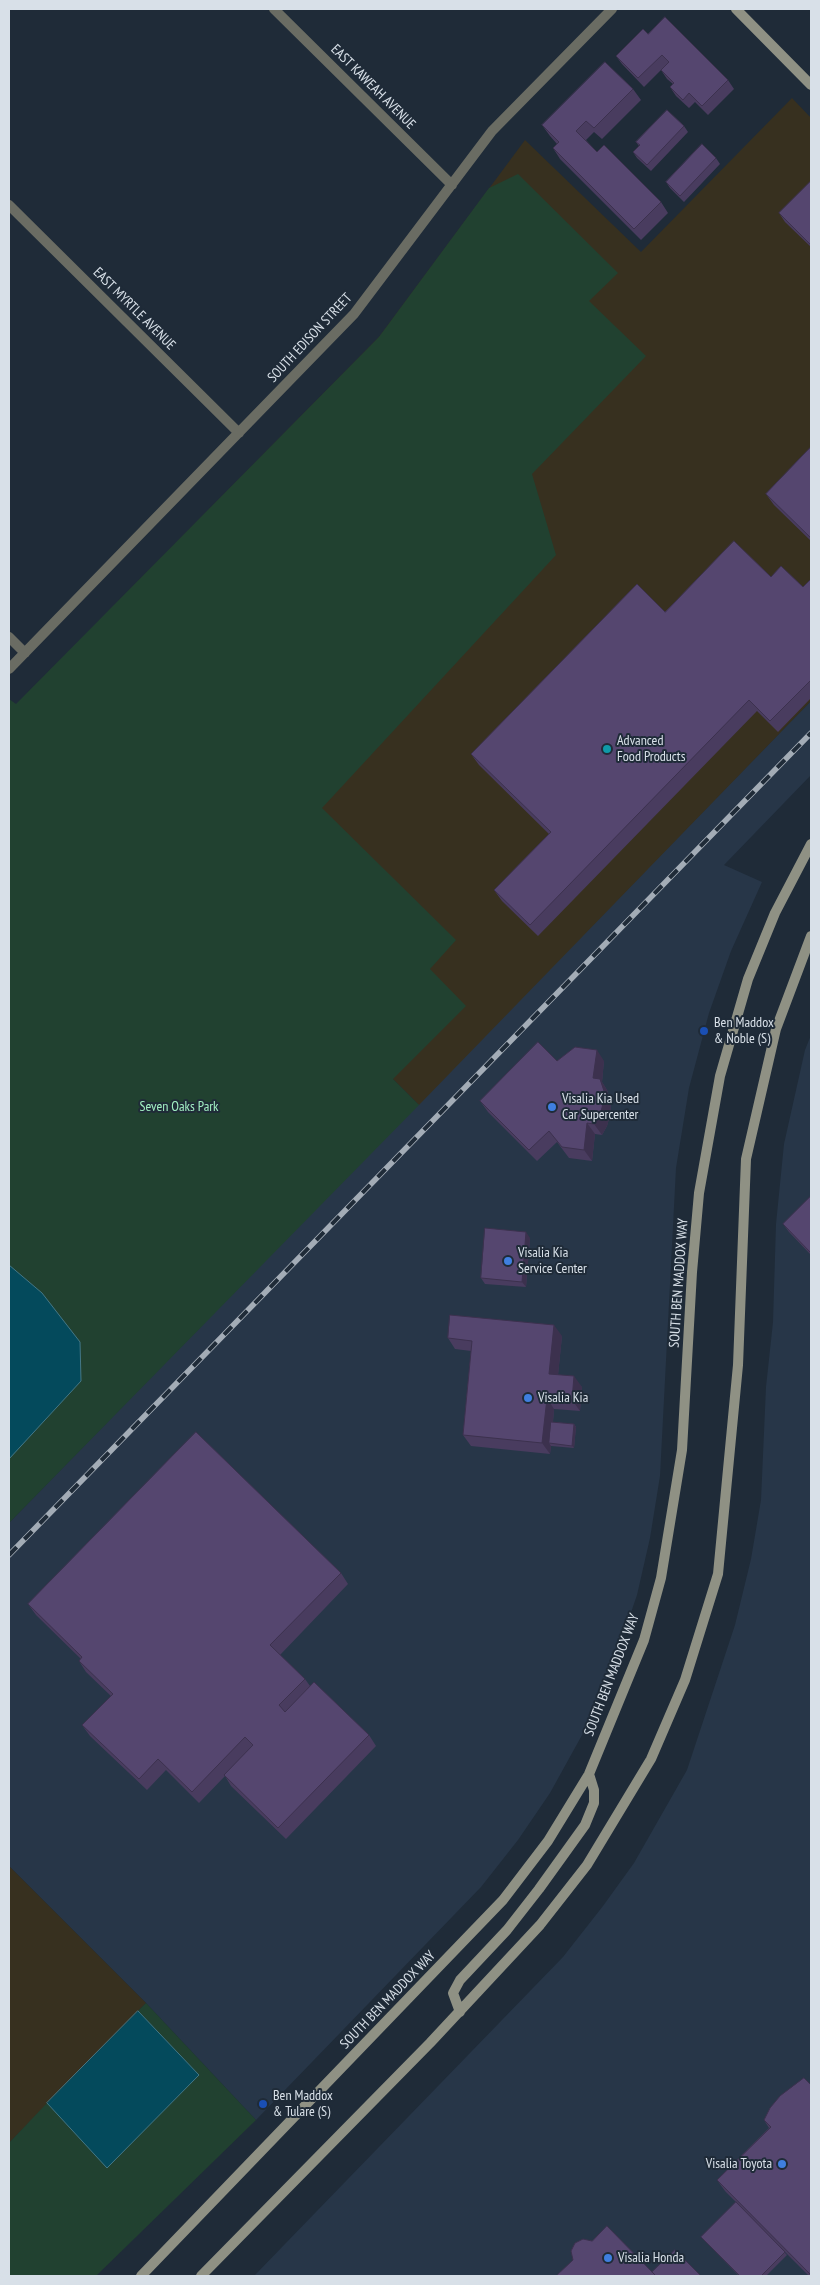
<!DOCTYPE html>
<html>
<head>
<meta charset="utf-8">
<style>
	body { margin:0 }
	#map { position:relative; width:820px; height:2285px; overflow:hidden; background:#1f2b38; font-family:"PT Sans Narrow",sans-serif }
	canvas { display:block }
	.frame { position:absolute; inset:0; border:10px solid #d8e0e8; pointer-events:none }
</style>
</head>
<body>
<div id="map">
<canvas width="820" height="2285"></canvas>
<div class="frame"></div>
</div>
<script>
const context = document.querySelector('canvas').getContext('2d');
context.lineJoin = 'round';
function fill(path, color) {
  context.fillStyle = color;
  context.fill(path, 'evenodd');
}
function stroke(path, color, width, dash) {
  context.strokeStyle = color;
  context.lineWidth = width;
  context.lineCap = dash ? 'butt' : 'round';
  context.setLineDash(dash || []);
  context.stroke(path);
}
function write(font, color, halo, rows, align = 'center') {
  context.font = font + ' "PT Sans Narrow",sans-serif';
  context.lineWidth = 4;
  context.setLineDash([]);
  context.textBaseline = 'middle';
  context.strokeStyle = halo;
  context.fillStyle = color;
  for (const [text, x, y, turn = 0] of rows) {
    context.save();
    context.translate(x, y);
    context.rotate((+turn || 0) * Math.PI / 180);
    context.textAlign = isNaN(turn) ? turn : align;
    if (halo) context.strokeText(text, 0, 0);
    context.fillText(text, 0, 0);
    context.restore();
  }
}
const built = new Path2D(`
	M 811,701 L 811,775 L 724,865 L 762,882 L 731,951 L 709,1013 L 689,1088 L 676,1168 L 660,1476 L 650,1538 L 637,1595 L 613,1665 L 587,1726 L 550,1793 L 518,1840 L 481,1887 L 256,2120 L 146,2003 L 9,1866 L 9,1523 Z
	M 811,1035 L 811,2276 L 254,2276 L 563,1957 L 603,1906 L 634,1863 L 687,1770 L 735,1625 L 751,1559 L 761,1500 L 766,1387 L 773,1322 L 776,1224 L 784,1144 L 805,1050 Z`);
const industrial = new Path2D(`
	M 792,98 L 811,118 L 811,701 L 419,1105 L 16,705 L 379,337 L 525,140 L 641,252 Z
	M 9,1866 L 146,2003 L 9,2143 Z`);
const green = new Path2D(`
	M 518,174 L 618,273 L 589,301 L 646,356 L 532,474 L 556,555 L 322,808 L 456,940 L 430,969 L 466,1006 L 393,1079 L 419,1105 L 9,1523 L 9,699 L 16,704 L 379,337 L 489,188 Z
	M 146,2003 L 256,2120 L 96,2276 L 9,2276 L 9,2143 L 47,2103 L 107,2167 L 199,2075 L 138,2011 Z`);
const water = new Path2D(`
	M 9,1265 L 42,1293 L 80,1342 L 81,1381 L 9,1459 Z
	M 138,2011 L 199,2075 L 107,2168 L 47,2103 Z`);
const minor = new Path2D(`
	M 274,9 L 452,185
	M 9,205 L 239,433
	M 9,637 L 25,653
	M 9,669 L 354,314 L 492,131 L 612,9`);
const secondary = new Path2D(`
	M 736,9 L 811,85
	M 460,2012 L 453,1993 L 460,1980 L 507,1930 L 539,1889 L 585,1825 L 594,1803 L 594,1790 L 589,1774
	M 141,2276 L 503,1900 L 548,1841 L 589,1774 L 644,1640 L 661,1578 L 682,1450 L 692,1272 L 699,1193 L 720,1076 L 748,979 L 775,913 L 811,844
	M 201,2276 L 430,2043 L 540,1925 L 587,1865 L 651,1759 L 685,1680 L 718,1574 L 738,1365 L 746,1159 L 776,1029 L 811,936`);
const rail = new Path2D(`
	M 9,1555 L 811,733`);
const wall = new Path2D(`
	M 648,34 L 728,80 L 734,89 L 708,115 L 695,102 L 689,108 L 676,96 L 670,87 L 673,84 L 667,79 L 661,70 L 644,87 L 622,64 L 616,56 Z
	M 633,89 L 641,100 L 602,139 L 594,132 L 586,140 L 597,152 L 661,202 L 668,213 L 641,240 L 560,159 L 553,148 L 557,144 L 550,136 L 542,125 Z
	M 684,126 L 688,132 L 651,171 L 637,158 L 633,152 L 639,146 L 636,142 Z
	M 716,158 L 720,164 L 684,202 L 670,188 L 666,182 Z
	M 811,181 L 811,247 L 785,222 L 779,213 Z
	M 811,447 L 811,541 L 774,505 L 766,494 Z
	M 771,577 L 803,587 L 811,579 L 811,698 L 778,732 L 757,711 L 538,936 L 502,901 L 494,890 L 549,834 L 479,765 L 471,754 L 665,612 Z
	M 557,1061 L 604,1061 L 602,1082 L 607,1090 L 611,1102 L 610,1115 L 607,1126 L 602,1135 L 595,1134 L 592,1161 L 569,1158 L 557,1142 L 537,1161 L 488,1112 L 480,1101 Z
	M 811,1196 L 811,1255 L 789,1232 L 783,1224 Z
	M 530,1238 L 526,1287 L 485,1284 L 481,1278 Z
	M 562,1336 L 558,1375 L 582,1387 L 580,1411 L 554,1409 L 553,1422 L 574,1424 L 576,1427 L 574,1448 L 551,1446 L 550,1454 L 471,1446 L 463,1435 L 471,1351 L 455,1349 L 448,1338 Z
	M 341,1573 L 348,1584 L 280,1655 L 305,1679 L 310,1686 L 369,1735 L 376,1746 L 286,1839 L 231,1786 L 225,1776 L 199,1803 L 166,1770 L 147,1790 L 90,1736 L 82,1725 L 111,1696 L 86,1672 L 79,1661 L 81,1659 L 36,1615 L 28,1604 Z
	M 811,2085 L 811,2276 L 809,2276 L 758,2225 L 787,2255 L 766,2276 L 739,2276 L 701,2237 L 736,2202 L 725,2191 L 717,2180 L 769,2128 L 764,2120 Z`);
const shadedWall = new Path2D(`
	M 597,1050 L 604,1061 L 602,1082 L 607,1090 L 611,1102 L 610,1115 L 607,1126 L 602,1135 L 594,1124 L 593,1078 Z
	M 587,1123 L 595,1134 L 592,1161 L 584,1150 Z
	M 526,1232 L 530,1238 L 526,1287 L 522,1282 Z
	M 554,1325 L 562,1336 L 557,1385 L 549,1374 Z
	M 574,1376 L 582,1387 L 580,1411 L 572,1400 Z
	M 547,1398 L 554,1409 L 551,1443 L 549,1443 L 551,1446 L 550,1454 L 542,1443 Z
	M 574,1424 L 576,1427 L 574,1448 L 572,1446 Z`);
const building = new Path2D(`
	M 665,17 L 728,80 L 702,106 L 689,93 L 683,100 L 670,87 L 674,83 L 661,70 L 669,62 L 662,55 L 638,78 L 616,56 L 643,29 L 648,34 Z
	M 605,62 L 633,89 L 594,128 L 586,121 L 576,131 L 597,152 L 604,145 L 661,202 L 634,229 L 553,148 L 559,142 L 542,125 Z
	M 667,110 L 684,126 L 647,165 L 633,152 L 640,145 L 636,142 Z
	M 702,144 L 716,158 L 680,196 L 666,182 Z
	M 811,181 L 811,245 L 779,213 Z
	M 811,447 L 811,538 L 766,494 Z
	M 734,541 L 771,577 L 781,566 L 803,587 L 811,579 L 811,680 L 770,721 L 749,700 L 530,925 L 494,890 L 551,832 L 471,754 L 637,584 L 665,612 Z
	M 538,1042 L 557,1061 L 575,1047 L 597,1050 L 593,1078 L 600,1079 L 604,1091 L 603,1104 L 600,1115 L 594,1124 L 587,1123 L 584,1150 L 562,1147 L 549,1131 L 529,1150 L 480,1101 Z
	M 811,1196 L 811,1253 L 783,1224 Z
	M 485,1228 L 526,1232 L 522,1282 L 481,1278 Z
	M 450,1315 L 554,1325 L 549,1374 L 574,1376 L 572,1400 L 547,1398 L 542,1443 L 463,1435 L 472,1341 L 448,1338 Z
	M 551,1422 L 574,1424 L 572,1446 L 549,1443 Z
	M 196,1432 L 341,1573 L 270,1645 L 305,1679 L 279,1705 L 285,1712 L 314,1682 L 369,1735 L 278,1828 L 224,1775 L 253,1745 L 245,1737 L 192,1792 L 158,1759 L 139,1779 L 82,1725 L 113,1694 L 79,1661 L 82,1657 L 28,1604 Z
	M 804,2078 L 811,2085 L 811,2275 L 717,2180 L 771,2127 L 764,2120 L 770,2108 L 780,2096 Z
	M 736,2202 L 785,2252 L 761,2276 L 740,2276 L 701,2237 Z
	M 607,2226 L 656,2276 L 556,2276 L 573,2260 L 571,2251 L 575,2243 L 583,2239 L 592,2241 Z
	M 675,2250 L 701,2276 L 656,2276 L 652,2272 Z`);
const markers = [
	[607,749,5,"#0f9aa8"],
	[704,1031,5,"#1a4fb4"],
	[552,1107,5,"#3f7fe0"],
	[508,1261,5,"#3f7fe0"],
	[528,1398,5,"#3f7fe0"],
	[263,2104,5,"#1a4fb4"],
	[782,2164,5,"#3f7fe0"],
	[608,2258,5,"#3f7fe0"]
];
const streetNames = [
	["EAST KAWEAH AVENUE",373,87,45],
	["EAST MYRTLE AVENUE",134,309,45],
	["SOUTH EDISON STREET",310,338,-47],
	["SOUTH BEN MADDOX WAY",679,1283,-86],
	["SOUTH BEN MADDOX WAY",612,1675,-69],
	["SOUTH BEN MADDOX WAY",388,2000,-46]
];
const poiNames = [
	["Advanced",617,741],
	["Food Products",617,757],
	["Ben Maddox",714,1023],
	["& Noble (S)",714,1039],
	["Visalia Kia Used",562,1099],
	["Car Supercenter",562,1115],
	["Visalia Kia",518,1253],
	["Service Center",518,1269],
	["Visalia Kia",538,1398],
	["Ben Maddox",273,2096],
	["& Tulare (S)",273,2112],
	["Visalia Toyota",772,2164,"right"],
	["Visalia Honda",618,2258]
];
const parkNames = [
	["Seven Oaks Park",179,1107]
];
fill(built, '#273648');
fill(industrial, '#37301f');
fill(green, '#214130');
fill(water, '#044a5c');
stroke(water, '#447786', 1);
stroke(minor, '#6a6c63', 10);
stroke(secondary, '#8f9184', 10);
stroke(rail, '#a3acb6', 5.5);
stroke(rail, '#1f2b38', 4, [11]);
fill(wall, '#493c5f');
fill(shadedWall, '#3c314e');
fill(building, '#55466f');
stroke(building, '#3c314e', 1);
for (const [x, y, r, color] of markers) {
  const dot = new Path2D();
  dot.arc(x, y, r, 0, 2 * Math.PI);
  context.fillStyle = color;
  context.fill(dot);
  stroke(dot, '#1f2b38', 2);
}
write('14px', '#d8e0e8', '#1f2b38', streetNames);
write('14px', '#d8e0e8', '#1f2b38', poiNames, 'left');
write('14px', '#a2efc3', '#1f2b38', parkNames);
</script>
</body>
</html>
